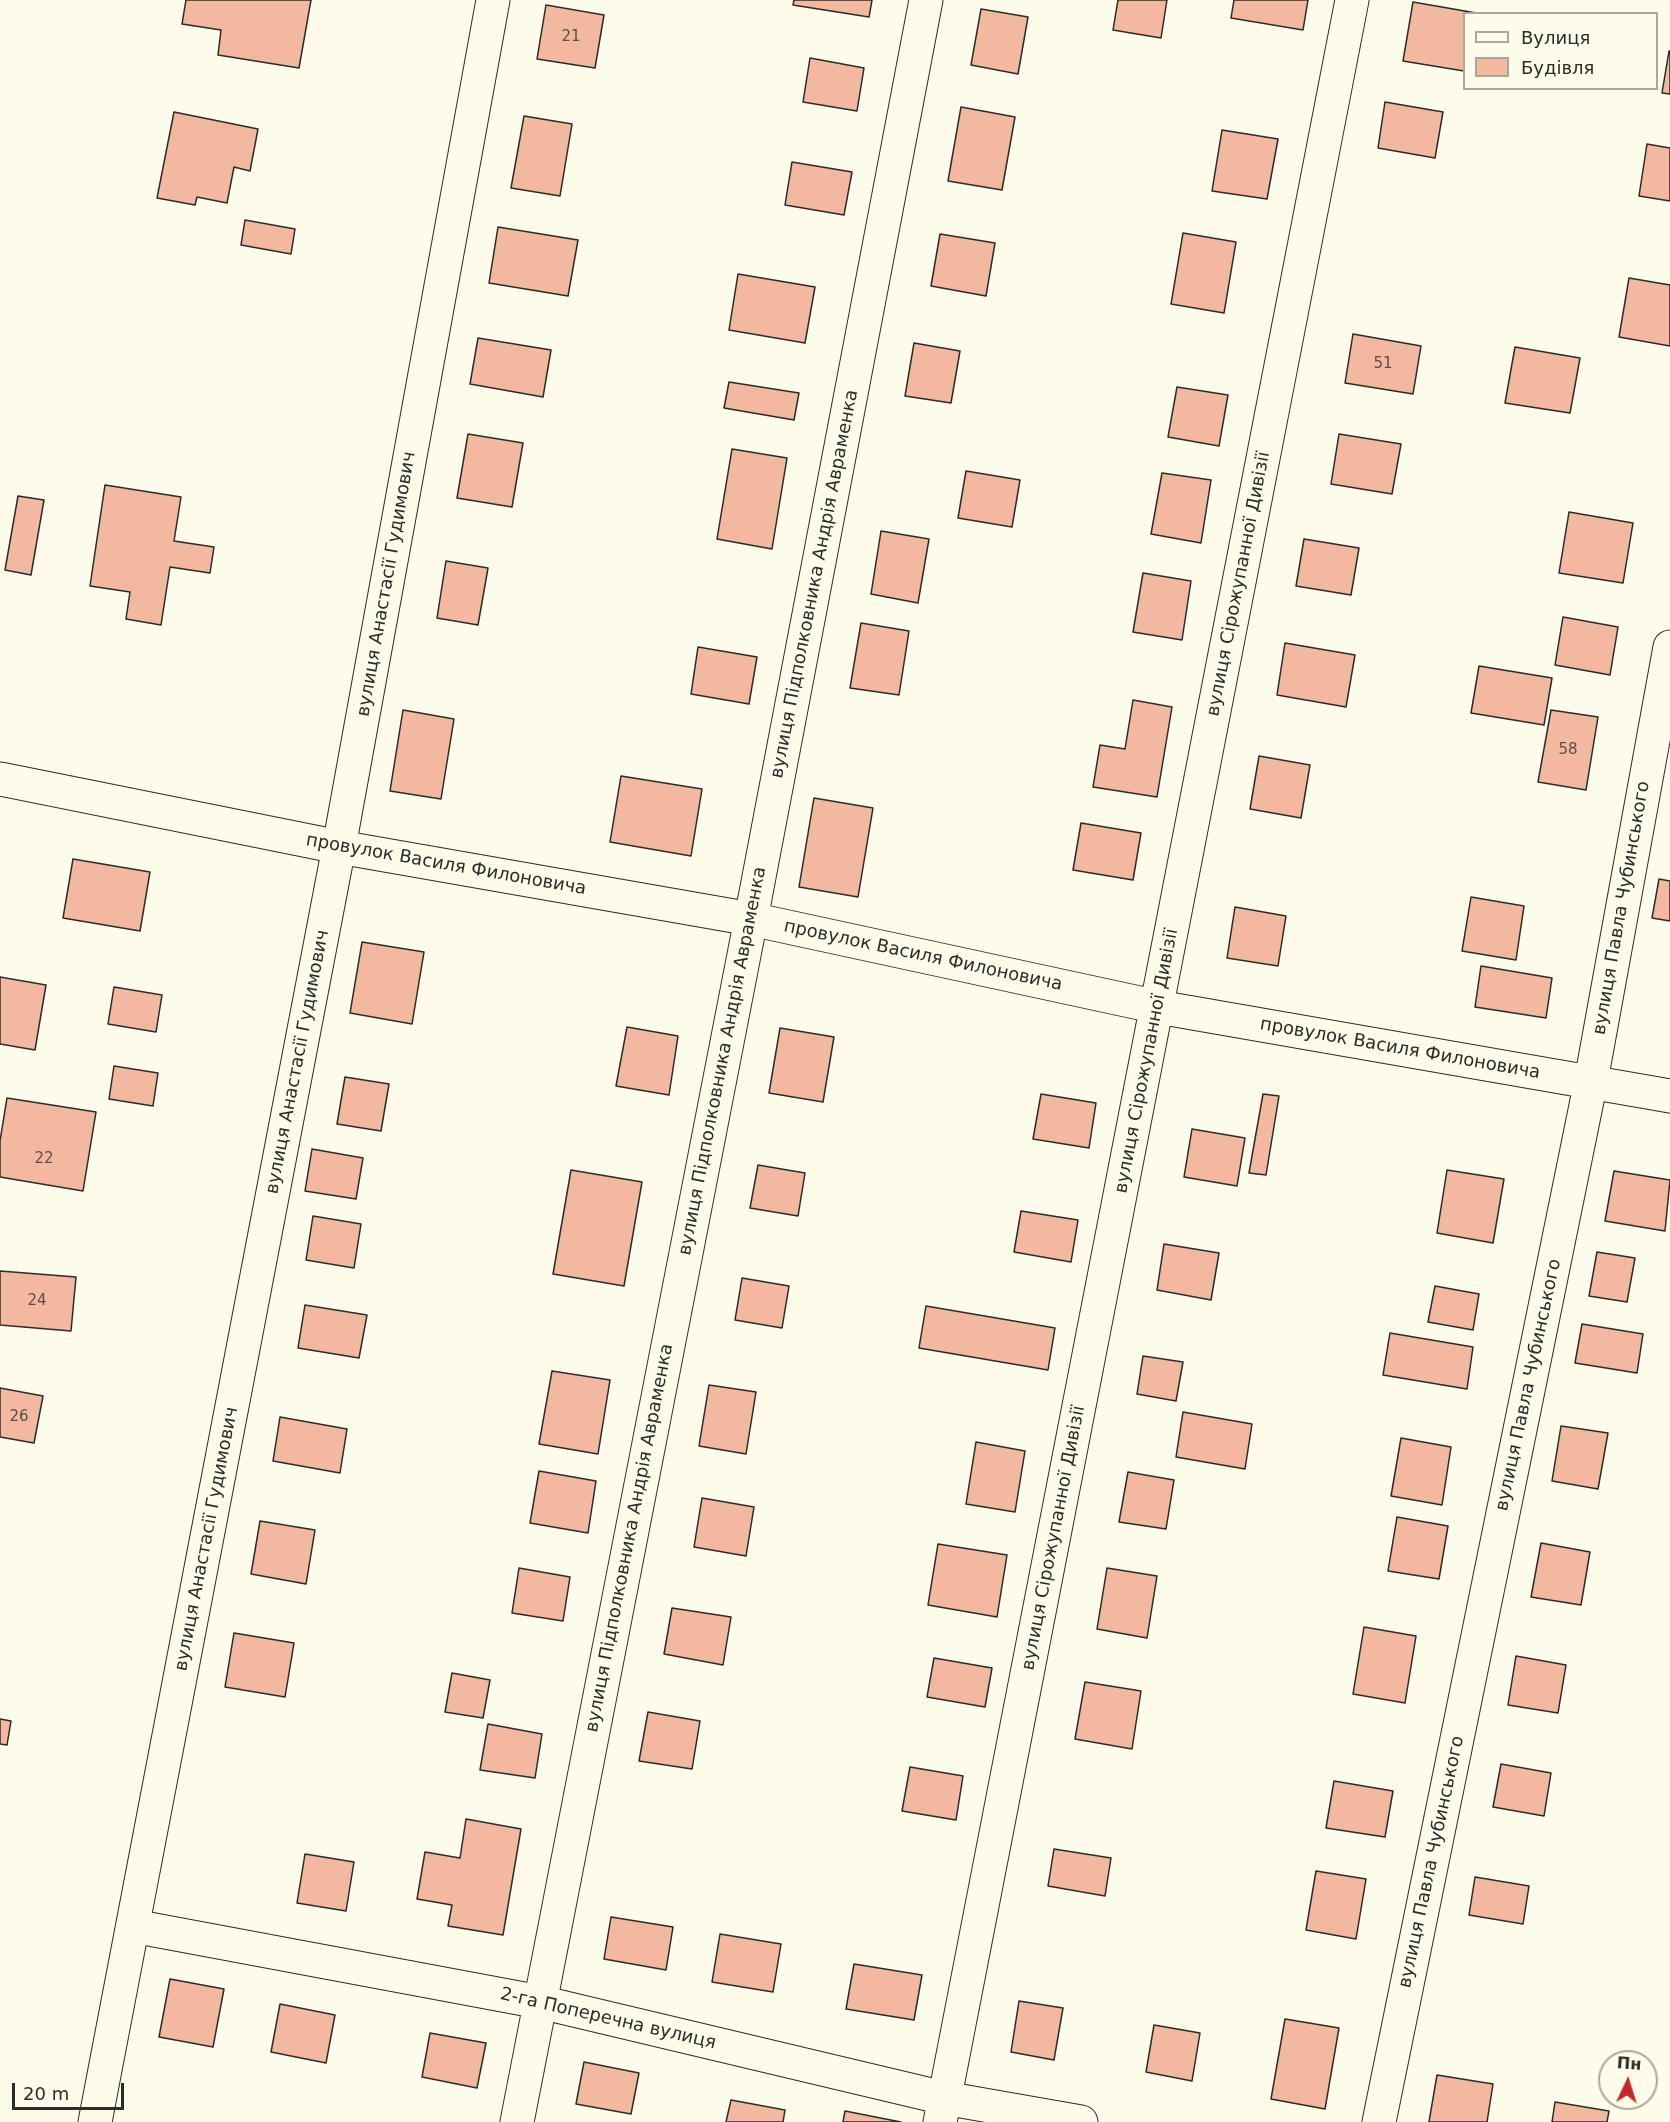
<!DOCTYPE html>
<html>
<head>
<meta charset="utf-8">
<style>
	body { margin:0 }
	#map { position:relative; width:1670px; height:2122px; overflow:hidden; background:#fdfbea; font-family:"DejaVu Sans",sans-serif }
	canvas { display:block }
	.legend { position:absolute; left:1463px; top:12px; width:195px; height:78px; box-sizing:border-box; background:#fdfbea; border:2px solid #a9a89e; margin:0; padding:8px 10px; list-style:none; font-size:18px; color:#2b2b2b }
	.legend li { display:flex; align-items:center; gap:12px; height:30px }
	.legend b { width:30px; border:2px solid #a9a89e }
	.north { position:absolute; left:1598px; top:2050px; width:60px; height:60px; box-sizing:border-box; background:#fdfbea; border:2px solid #a9a89e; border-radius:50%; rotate:4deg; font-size:16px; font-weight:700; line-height:24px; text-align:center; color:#2b2b2b }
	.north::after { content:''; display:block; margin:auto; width:21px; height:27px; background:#c62828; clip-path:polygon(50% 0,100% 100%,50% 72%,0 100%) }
	.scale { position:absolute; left:12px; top:2083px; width:112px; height:27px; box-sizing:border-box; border:3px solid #2b2b2b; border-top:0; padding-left:8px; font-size:18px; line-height:21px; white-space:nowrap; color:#2b2b2b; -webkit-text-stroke:4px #fdfbea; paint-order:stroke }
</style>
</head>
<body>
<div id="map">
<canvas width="1670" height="2122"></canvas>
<ul class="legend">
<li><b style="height:8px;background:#fdfbea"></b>Вулиця</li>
<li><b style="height:16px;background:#f2b8a0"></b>Будівля</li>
</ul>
<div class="north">Пн</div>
<div class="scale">20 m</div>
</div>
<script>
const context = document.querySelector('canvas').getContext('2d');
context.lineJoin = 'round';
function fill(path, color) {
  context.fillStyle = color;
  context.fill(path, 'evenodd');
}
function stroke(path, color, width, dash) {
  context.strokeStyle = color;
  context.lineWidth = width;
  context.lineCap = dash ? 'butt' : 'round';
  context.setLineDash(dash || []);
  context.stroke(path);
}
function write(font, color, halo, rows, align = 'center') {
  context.font = font + ' "DejaVu Sans",sans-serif';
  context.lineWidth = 4.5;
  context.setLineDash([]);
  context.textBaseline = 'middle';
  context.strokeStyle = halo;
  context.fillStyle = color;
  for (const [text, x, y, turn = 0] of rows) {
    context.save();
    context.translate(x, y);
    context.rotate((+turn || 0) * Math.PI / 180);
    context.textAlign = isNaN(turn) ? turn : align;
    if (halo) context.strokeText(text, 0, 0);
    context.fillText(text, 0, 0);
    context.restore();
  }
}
const building = new Path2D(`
	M 186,0 L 311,0 L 299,68 L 218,55 L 221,30 L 182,24 Z
	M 794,0 L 872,0 L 869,17 L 793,5 Z
	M 1118,0 L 1167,0 L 1161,38 L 1113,30 Z
	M 1234,0 L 1308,0 L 1303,30 L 1231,18 Z
	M 1413,2 L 1482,14 L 1464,14 L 1464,71 L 1403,61 Z
	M 546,5 L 604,15 L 595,68 L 537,59 Z
	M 981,9 L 1028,17 L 1018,74 L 971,65 Z
	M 1669,51 L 1670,51 L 1670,94 L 1662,93 Z
	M 810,58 L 864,68 L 857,111 L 803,102 Z
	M 1385,102 L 1443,112 L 1435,158 L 1378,148 Z
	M 961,107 L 1015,117 L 1002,190 L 948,181 Z
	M 174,112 L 258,129 L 250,171 L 234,167 L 227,203 L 197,197 L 195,205 L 157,198 Z
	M 524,116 L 572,124 L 560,196 L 511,188 Z
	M 1222,130 L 1278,139 L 1267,199 L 1212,191 Z
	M 1647,144 L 1670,148 L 1670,201 L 1639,196 Z
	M 792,162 L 852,172 L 844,215 L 785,205 Z
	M 245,220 L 295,229 L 291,254 L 241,245 Z
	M 498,227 L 578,240 L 568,296 L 489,283 Z
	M 1183,233 L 1236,242 L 1224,313 L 1171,304 Z
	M 940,234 L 995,243 L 986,296 L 931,286 Z
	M 738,274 L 815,287 L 805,343 L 729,330 Z
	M 1629,278 L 1670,285 L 1670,346 L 1619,337 Z
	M 1353,334 L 1421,346 L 1413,394 L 1345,383 Z
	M 478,338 L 551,350 L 543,397 L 470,384 Z
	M 914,343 L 960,351 L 951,403 L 905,396 Z
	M 1515,347 L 1580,358 L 1570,413 L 1505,403 Z
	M 729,382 L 799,393 L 794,420 L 724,408 Z
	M 1177,387 L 1228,395 L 1219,446 L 1168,437 Z
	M 468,434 L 523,443 L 512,507 L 457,498 Z
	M 1339,434 L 1401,444 L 1392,494 L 1331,484 Z
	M 732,449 L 787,458 L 772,549 L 717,539 Z
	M 966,471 L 1020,480 L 1012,527 L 958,518 Z
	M 1162,473 L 1211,480 L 1201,543 L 1151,534 Z
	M 105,485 L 181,497 L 174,541 L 214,547 L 210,573 L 170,567 L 161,625 L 126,619 L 130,592 L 90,586 Z
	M 18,496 L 44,500 L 31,575 L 5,570 Z
	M 1569,512 L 1633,523 L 1623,583 L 1559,573 Z
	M 881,531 L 929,539 L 918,603 L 871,594 Z
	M 1304,539 L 1359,548 L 1351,595 L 1296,586 Z
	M 446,561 L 488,568 L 478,625 L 437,618 Z
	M 1143,573 L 1191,581 L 1182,640 L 1133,632 Z
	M 1563,617 L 1618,627 L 1610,675 L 1555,665 Z
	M 861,623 L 909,631 L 899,695 L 850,688 Z
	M 1285,643 L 1355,655 L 1346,707 L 1277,695 Z
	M 698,647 L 757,657 L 749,704 L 691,694 Z
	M 1479,666 L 1552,678 L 1544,725 L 1471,713 Z
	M 1133,700 L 1172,707 L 1157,797 L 1093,787 L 1100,745 L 1125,749 Z
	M 403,710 L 454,719 L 441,799 L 390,791 Z
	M 1551,710 L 1598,717 L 1586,790 L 1538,782 Z
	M 1259,756 L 1310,765 L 1301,818 L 1250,809 Z
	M 621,776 L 702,789 L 691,856 L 610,842 Z
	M 814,798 L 873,808 L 858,897 L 799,887 Z
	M 1081,823 L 1141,833 L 1133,880 L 1073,870 Z
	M 73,859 L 150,872 L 140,931 L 63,918 Z
	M 1659,879 L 1670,881 L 1670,921 L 1652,918 Z
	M 1471,897 L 1524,906 L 1516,960 L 1462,951 Z
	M 1235,907 L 1286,916 L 1278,966 L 1227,958 Z
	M 362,942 L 424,952 L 412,1024 L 350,1013 Z
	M 1481,966 L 1552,978 L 1546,1018 L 1475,1007 Z
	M 0,977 L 46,985 L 35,1050 L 0,1044 Z
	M 114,987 L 162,995 L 156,1032 L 108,1024 Z
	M 627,1027 L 678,1036 L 669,1095 L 616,1086 Z
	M 780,1028 L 834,1037 L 823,1102 L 769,1093 Z
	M 114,1066 L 158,1073 L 153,1106 L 109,1099 Z
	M 345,1077 L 389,1084 L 381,1131 L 337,1124 Z
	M 1041,1094 L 1096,1103 L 1089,1148 L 1033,1139 Z
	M 1263,1094 L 1279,1096 L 1266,1175 L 1249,1173 Z
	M 7,1098 L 96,1112 L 83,1191 L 0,1177 L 0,1141 Z
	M 1192,1129 L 1245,1138 L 1237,1186 L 1184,1177 Z
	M 312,1149 L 363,1158 L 356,1199 L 305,1191 Z
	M 758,1165 L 805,1173 L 798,1216 L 750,1208 Z
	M 571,1170 L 642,1182 L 624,1286 L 553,1274 Z
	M 1447,1170 L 1504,1179 L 1493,1243 L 1437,1233 Z
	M 1614,1171 L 1670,1180 L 1665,1231 L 1605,1221 Z
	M 1021,1211 L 1078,1220 L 1071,1262 L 1014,1252 Z
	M 313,1216 L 361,1224 L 354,1268 L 306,1260 Z
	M 1164,1244 L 1219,1253 L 1211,1300 L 1157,1290 Z
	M 1597,1252 L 1635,1258 L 1627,1302 L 1589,1296 Z
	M 0,1271 L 76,1277 L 71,1331 L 0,1325 Z
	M 742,1278 L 789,1286 L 782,1328 L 735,1320 Z
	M 1435,1286 L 1479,1294 L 1473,1330 L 1428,1322 Z
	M 305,1305 L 367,1315 L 359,1358 L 298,1348 Z
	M 926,1306 L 1055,1328 L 1048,1370 L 919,1348 Z
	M 1582,1324 L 1643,1334 L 1637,1373 L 1575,1363 Z
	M 1390,1333 L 1473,1347 L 1467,1389 L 1383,1375 Z
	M 1143,1356 L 1183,1362 L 1176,1401 L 1137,1394 Z
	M 552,1371 L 610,1380 L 598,1454 L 539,1444 Z
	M 709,1385 L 756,1392 L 746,1454 L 699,1446 Z
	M 0,1388 L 43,1396 L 34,1443 L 0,1437 Z
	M 1183,1412 L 1252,1424 L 1245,1469 L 1176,1457 Z
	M 280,1417 L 347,1429 L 340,1473 L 273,1461 Z
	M 1561,1426 L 1608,1433 L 1598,1489 L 1552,1481 Z
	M 1401,1438 L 1451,1447 L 1442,1505 L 1391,1496 Z
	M 976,1442 L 1025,1451 L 1015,1512 L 966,1504 Z
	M 539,1471 L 596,1481 L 588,1533 L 530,1523 Z
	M 1128,1472 L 1174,1480 L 1166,1529 L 1119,1522 Z
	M 702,1498 L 754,1507 L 746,1556 L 694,1547 Z
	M 1397,1517 L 1448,1526 L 1439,1579 L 1388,1571 Z
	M 260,1521 L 315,1530 L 306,1584 L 251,1574 Z
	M 1541,1543 L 1590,1552 L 1581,1605 L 1531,1597 Z
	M 938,1544 L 1007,1555 L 997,1617 L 928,1605 Z
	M 519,1568 L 570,1577 L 563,1621 L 512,1613 Z
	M 1107,1568 L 1157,1576 L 1147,1638 L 1097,1629 Z
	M 672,1608 L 731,1617 L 723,1665 L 664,1654 Z
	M 1364,1627 L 1416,1636 L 1405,1703 L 1353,1694 Z
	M 234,1633 L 294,1643 L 285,1697 L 225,1687 Z
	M 1516,1656 L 1566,1665 L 1558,1713 L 1508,1705 Z
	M 934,1658 L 992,1668 L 985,1707 L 927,1697 Z
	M 452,1673 L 490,1680 L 483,1718 L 445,1712 Z
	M 1085,1682 L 1141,1691 L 1132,1749 L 1075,1739 Z
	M 648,1712 L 700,1721 L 692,1769 L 639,1761 Z
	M 0,1719 L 11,1721 L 7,1745 L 0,1744 Z
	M 488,1724 L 542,1734 L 535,1778 L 480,1770 Z
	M 1501,1764 L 1551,1773 L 1544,1816 L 1493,1807 Z
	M 910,1767 L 963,1776 L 956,1820 L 902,1811 Z
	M 1334,1781 L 1393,1791 L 1385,1837 L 1326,1828 Z
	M 466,1819 L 521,1829 L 503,1935 L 448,1926 L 452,1905 L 417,1899 L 425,1852 L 460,1858 Z
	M 1054,1849 L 1111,1858 L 1105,1896 L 1048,1886 Z
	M 305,1854 L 354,1862 L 346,1911 L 297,1903 Z
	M 1316,1871 L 1366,1879 L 1356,1939 L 1306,1930 Z
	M 1475,1877 L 1529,1886 L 1523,1924 L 1469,1915 Z
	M 611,1917 L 673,1927 L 666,1970 L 604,1959 Z
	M 720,1934 L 781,1944 L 773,1992 L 712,1982 Z
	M 854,1964 L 922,1975 L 914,2020 L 846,2009 Z
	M 170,1979 L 224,1989 L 213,2047 L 159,2037 Z
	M 1019,2001 L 1063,2008 L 1054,2060 L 1011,2052 Z
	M 280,2004 L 335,2015 L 326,2063 L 271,2052 Z
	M 1285,2019 L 1339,2028 L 1325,2109 L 1271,2099 Z
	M 1154,2025 L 1200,2033 L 1192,2081 L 1146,2072 Z
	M 430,2033 L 486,2043 L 477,2088 L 422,2077 Z
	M 584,2062 L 639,2073 L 631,2114 L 576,2104 Z
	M 1437,2075 L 1493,2084 L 1487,2122 L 1429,2122 Z
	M 731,2100 L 785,2110 L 783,2122 L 726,2122 Z
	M 1555,2102 L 1609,2111 L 1607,2122 L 1552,2122 Z
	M 845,2111 L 901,2122 L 843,2122 Z`);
const minor = new Path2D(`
	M 0,779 L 339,847 L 751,919 L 1158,1007 L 1670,1096
	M 133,1926 L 540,2002 L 944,2098 L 1081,2122
	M 95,2122 L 339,847 L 493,0
	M 517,2122 L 751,919 L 926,0
	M 940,2122 L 1352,0
	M 1379,2122 L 1591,1081 L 1670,647`);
const numberNames = [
	["21",571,37],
	["51",1383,364],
	["58",1568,750],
	["22",44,1159],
	["24",37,1301],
	["26",19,1417]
];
const streetNames = [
	["вулиця Анастасії Гудимович",387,584,-80],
	["вулиця Підполковника Андрія Авраменка",815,584,-79],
	["вулиця Сірожупанної Дивізії",1239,584,-79],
	["провулок Василя Филоновича",446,865,10],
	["вулиця Павла Чубинського",1622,908,-80],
	["провулок Василя Филоновича",923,956,12],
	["провулок Василя Филоновича",1400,1049,10],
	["вулиця Підполковника Андрія Авраменка",723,1061,-79],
	["вулиця Сірожупанної Дивізії",1147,1061,-79],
	["вулиця Анастасії Гудимович",298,1062,-79],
	["вулиця Павла Чубинського",1529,1385,-78],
	["вулиця Підполковника Андрія Авраменка",630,1538,-79],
	["вулиця Сірожупанної Дивізії",1054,1538,-79],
	["вулиця Анастасії Гудимович",207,1539,-79],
	["вулиця Павла Чубинського",1432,1862,-78],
	["2-га Поперечна вулиця",608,2019,13]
];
fill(building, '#f2b8a0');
stroke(building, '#2b2b2b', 1.5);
stroke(minor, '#2b2b2b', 35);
stroke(minor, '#fdfbea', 33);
write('15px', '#5d4e48', null, numberNames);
write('18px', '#2b2b2b', '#fdfbea', streetNames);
</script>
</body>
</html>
